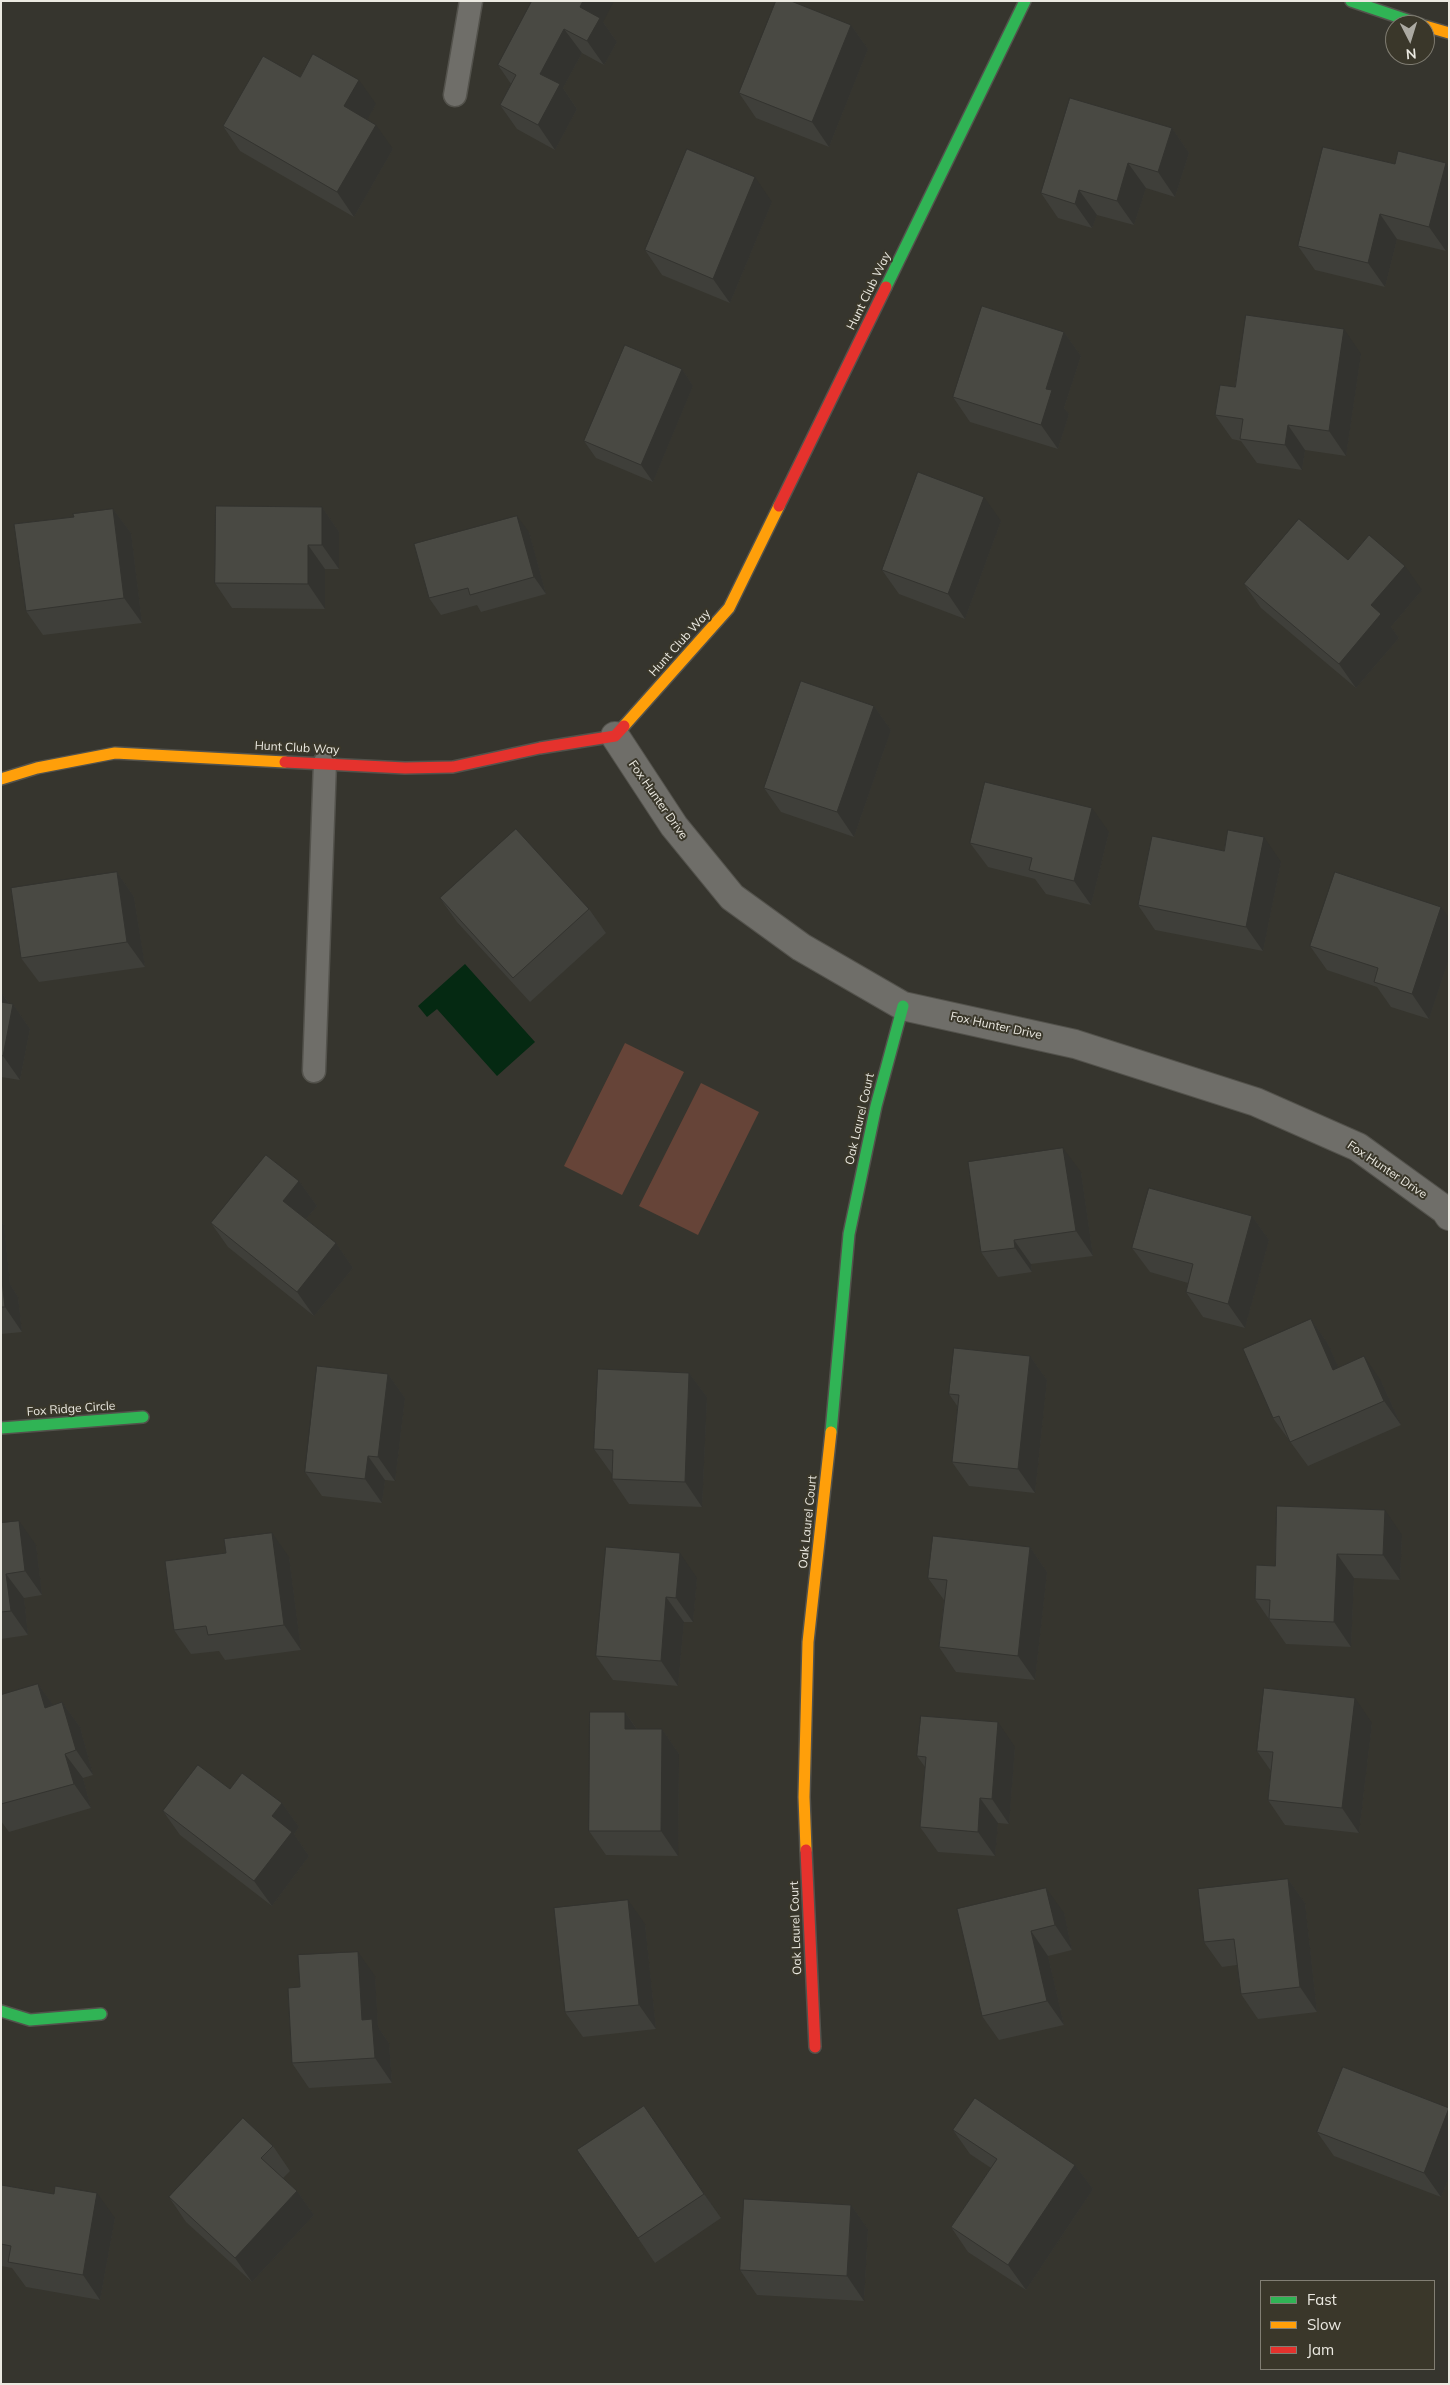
<!DOCTYPE html>
<html>
<head>
<meta charset="utf-8">
<style>
	body { margin:0 }
	#map { position:relative; width:1450px; height:2385px; overflow:hidden; background:#36352e; font-family:Mulish,sans-serif }
	canvas { display:block }
	.frame { position:absolute; inset:0; border:2px solid #ebe9e1; pointer-events:none }
	.legend { position:absolute; left:1260px; top:2280px; width:175px; height:90px; box-sizing:border-box; background:#3a372a; border:1px solid #817e73; margin:0; padding:6px 9px; list-style:none; font-size:15px; color:#ebe9e1 }
	.legend li { display:flex; align-items:center; gap:10px; height:25px }
	.legend b { width:25px; border:1px solid #817e73 }
	.north { position:absolute; left:1385px; top:15px; width:50px; height:50px; box-sizing:border-box; background:#3a372a; border:1px solid #817e73; border-radius:50%; rotate:175deg; font-size:14px; font-weight:700; line-height:20px; text-align:center; color:#ebe9e1 }
	.north::after { content:''; display:block; margin:auto; width:18px; height:22px; background:#acaaa2; clip-path:polygon(50% 0,100% 100%,50% 72%,0 100%) }
</style>
</head>
<body>
<div id="map">
<canvas width="1450" height="2385"></canvas>
<div class="frame"></div>
<ul class="legend">
<li><b style="height:6px;background:#30b455"></b>Fast</li>
<li><b style="height:6px;background:#ff9f0a"></b>Slow</li>
<li><b style="height:6px;background:#e5322d"></b>Jam</li>
</ul>
<div class="north">N</div>
</div>
<script>
const context = document.querySelector('canvas').getContext('2d');
context.lineJoin = 'round';
function fill(path, color) {
  context.fillStyle = color;
  context.fill(path, 'evenodd');
}
function stroke(path, color, width, dash) {
  context.strokeStyle = color;
  context.lineWidth = width;
  context.lineCap = dash ? 'butt' : 'round';
  context.setLineDash(dash || []);
  context.stroke(path);
}
function write(font, color, halo, rows, align = 'center') {
  context.font = font + ' Mulish,sans-serif';
  context.lineWidth = 4;
  context.setLineDash([]);
  context.textBaseline = 'middle';
  context.strokeStyle = halo;
  context.fillStyle = color;
  for (const [text, x, y, turn = 0] of rows) {
    context.save();
    context.translate(x, y);
    context.rotate((+turn || 0) * Math.PI / 180);
    context.textAlign = isNaN(turn) ? turn : align;
    if (halo) context.strokeText(text, 0, 0);
    context.fillText(text, 0, 0);
    context.restore();
  }
}
const green = new Path2D(`
	M 625,1043 L 684,1072 L 622,1195 L 564,1166 Z
	M 701,1083 L 759,1112 L 698,1235 L 639,1206 Z`);
const water = new Path2D(`
	M 465,964 L 535,1042 L 497,1076 L 437,1009 L 427,1017 L 418,1006 Z`);
const lane = new Path2D(`
	M 455,95 L 471,1
	M 314,1071 L 325,762`);
const street = new Path2D(`
	M 615,736 L 674,826 L 732,897 L 801,947 L 903,1006 L 1075,1044 L 1256,1102 L 1358,1147 L 1445,1210 L 1449,1216`);
const fast = new Path2D(`
	M 1351,1 L 1422,25
	M 886,287 L 1025,1
	M 1,1428 L 143,1417
	M 831,1432 L 849,1234 L 876,1106 L 903,1006
	M 1,2011 L 30,2020 L 101,2014`);
const slow = new Path2D(`
	M 1425,26 L 1449,33
	M 624,726 L 729,608 L 779,506
	M 1,779 L 37,768 L 115,753 L 285,762
	M 806,1850 L 804,1797 L 808,1642 L 831,1432`);
const jam = new Path2D(`
	M 779,506 L 886,287
	M 285,762 L 405,768 L 453,767 L 540,748 L 615,736 L 624,726
	M 806,1850 L 815,2047`);
const wall = new Path2D(`
	M 532,1 L 603,22 L 617,42 L 604,65 L 582,53 L 563,88 L 577,109 L 555,150 L 517,129 L 500,105 L 511,84 L 498,65 Z
	M 851,25 L 868,49 L 829,147 L 756,118 L 739,93 Z
	M 376,104 L 367,120 L 393,149 L 354,217 L 240,151 L 223,126 Z
	M 1172,128 L 1189,153 L 1175,197 L 1146,188 L 1134,225 L 1097,215 L 1092,228 L 1058,218 L 1041,193 Z
	M 1446,163 L 1449,168 L 1449,242 L 1446,251 L 1397,239 L 1385,287 L 1315,270 L 1298,246 Z
	M 772,202 L 730,303 L 662,275 L 645,250 Z
	M 1064,332 L 1081,356 L 1064,408 L 1069,414 L 1058,449 L 970,422 L 953,397 Z
	M 1361,354 L 1346,456 L 1305,450 L 1302,470 L 1257,463 L 1241,441 L 1232,439 L 1215,415 L 1235,387 Z
	M 682,369 L 693,386 L 653,482 L 596,458 L 584,441 Z
	M 322,507 L 339,532 L 339,569 L 325,569 L 325,609 L 232,608 L 215,583 Z
	M 113,509 L 131,533 L 142,623 L 43,635 L 26,611 L 74,517 Z
	M 1001,521 L 965,619 L 899,594 L 882,570 Z
	M 529,532 L 546,594 L 481,612 L 477,605 L 441,615 L 429,598 Z
	M 1348,560 L 1422,590 L 1391,627 L 1399,638 L 1356,688 L 1261,608 L 1244,584 Z
	M 874,706 L 891,730 L 854,837 L 781,812 L 764,788 Z
	M 1109,832 L 1091,905 L 1046,894 L 1035,879 L 988,867 L 970,843 Z
	M 1281,862 L 1263,951 L 1155,930 L 1138,905 Z
	M 117,872 L 134,897 L 145,967 L 39,982 L 21,958 Z
	M 440,898 L 589,909 L 606,933 L 530,1002 L 457,922 Z
	M 1449,918 L 1449,959 L 1429,1019 L 1391,1007 L 1377,987 L 1327,970 L 1310,946 Z
	M 1,992 L 9,1003 L 13,1004 L 30,1029 L 20,1080 L 1,1077 Z
	M 1081,1172 L 1093,1256 L 1031,1264 L 1032,1272 L 998,1277 L 981,1252 Z
	M 299,1181 L 317,1206 L 306,1219 L 336,1243 L 353,1268 L 314,1316 L 228,1247 L 211,1223 Z
	M 1252,1216 L 1269,1240 L 1245,1328 L 1203,1317 L 1186,1292 L 1188,1283 L 1150,1272 L 1132,1248 Z
	M 1,1222 L 4,1225 L 10,1284 L 18,1297 L 22,1332 L 1,1334 Z
	M 1311,1319 L 1328,1344 L 1338,1367 L 1381,1381 L 1401,1425 L 1308,1466 L 1273,1418 Z
	M 1030,1356 L 1047,1380 L 1035,1493 L 969,1486 L 952,1462 L 958,1407 L 949,1394 Z
	M 689,1373 L 707,1397 L 702,1507 L 629,1504 L 612,1479 L 612,1474 L 594,1449 Z
	M 388,1374 L 405,1398 L 395,1481 L 385,1480 L 382,1503 L 322,1496 L 305,1472 Z
	M 1,1523 L 36,1545 L 42,1595 L 24,1598 L 28,1635 L 1,1639 Z
	M 1402,1535 L 1400,1580 L 1354,1578 L 1351,1647 L 1286,1644 L 1255,1599 L 1275,1566 Z
	M 606,1547 L 697,1578 L 693,1622 L 684,1622 L 678,1686 L 613,1680 L 596,1656 Z
	M 1030,1547 L 1047,1572 L 1035,1680 L 956,1672 L 939,1647 L 944,1600 L 928,1578 Z
	M 289,1557 L 301,1650 L 225,1660 L 219,1651 L 191,1654 L 174,1630 Z
	M 38,1684 L 53,1705 L 62,1702 L 80,1727 L 93,1775 L 83,1778 L 91,1808 L 9,1832 L 1,1821 L 1,1695 Z
	M 625,1712 L 637,1729 L 662,1729 L 679,1754 L 678,1856 L 606,1855 L 589,1831 Z
	M 1372,1723 L 1359,1833 L 1285,1825 L 1268,1800 L 1271,1771 L 1257,1751 Z
	M 1015,1747 L 1009,1824 L 998,1823 L 995,1856 L 938,1852 L 920,1827 L 925,1767 L 917,1756 Z
	M 230,1789 L 282,1803 L 299,1827 L 294,1834 L 309,1856 L 272,1906 L 180,1835 L 163,1811 Z
	M 1288,1879 L 1305,1903 L 1317,2012 L 1258,2019 L 1241,1994 L 1237,1965 L 1222,1967 L 1204,1942 Z
	M 957,1909 L 1064,1913 L 1072,1950 L 1048,1956 L 1064,2025 L 999,2040 L 982,2016 Z
	M 645,1924 L 656,2029 L 583,2037 L 565,2012 Z
	M 375,1976 L 378,2027 L 389,2043 L 392,2083 L 309,2088 L 292,2063 L 300,1987 Z
	M 661,2130 L 721,2218 L 655,2263 L 638,2238 Z
	M 953,2130 L 1075,2165 L 1093,2189 L 1026,2290 L 968,2252 L 951,2227 L 991,2168 L 970,2154 Z
	M 1317,2132 L 1449,2177 L 1441,2197 L 1334,2156 Z
	M 273,2146 L 290,2171 L 283,2178 L 297,2191 L 314,2215 L 252,2282 L 186,2222 L 169,2197 Z
	M 1,2185 L 115,2218 L 100,2300 L 26,2287 L 12,2268 L 1,2266 Z
	M 851,2205 L 868,2229 L 864,2301 L 757,2295 L 740,2270 Z`);
const shadedWall = new Path2D(`
	M 583,1 L 614,1 L 603,22 L 617,42 L 604,65 L 587,41 L 580,7 Z
	M 851,25 L 868,49 L 829,147 L 812,122 Z
	M 564,29 L 582,53 L 563,88 L 577,109 L 555,150 L 538,125 L 540,74 Z
	M 359,80 L 376,104 L 361,131 L 344,106 Z
	M 376,125 L 393,149 L 354,217 L 337,192 Z
	M 1172,128 L 1189,153 L 1175,197 L 1158,172 Z
	M 1128,163 L 1146,188 L 1134,225 L 1117,201 Z
	M 1446,163 L 1449,168 L 1449,242 L 1446,251 L 1429,227 Z
	M 755,177 L 772,202 L 730,303 L 713,279 Z
	M 1079,190 L 1097,215 L 1092,228 L 1075,204 Z
	M 1380,214 L 1397,239 L 1385,287 L 1368,263 Z
	M 1344,329 L 1361,354 L 1346,456 L 1329,431 Z
	M 1064,332 L 1081,356 L 1064,408 L 1069,414 L 1058,449 L 1041,425 L 1046,389 Z
	M 682,369 L 693,386 L 653,482 L 641,465 Z
	M 1288,425 L 1305,450 L 1302,470 L 1285,445 Z
	M 984,497 L 1001,521 L 965,619 L 948,594 Z
	M 322,507 L 339,532 L 339,569 L 322,545 Z
	M 113,509 L 131,533 L 142,623 L 124,598 Z
	M 517,516 L 529,532 L 546,594 L 534,577 Z
	M 308,545 L 325,569 L 325,609 L 308,584 Z
	M 1405,566 L 1422,590 L 1391,627 L 1399,638 L 1356,688 L 1339,664 L 1371,605 Z
	M 874,706 L 891,730 L 854,837 L 837,812 Z
	M 1092,808 L 1109,832 L 1091,905 L 1074,881 Z
	M 1264,837 L 1281,862 L 1263,951 L 1246,927 Z
	M 117,872 L 134,897 L 145,967 L 127,942 Z
	M 1441,907 L 1449,918 L 1449,959 L 1429,1019 L 1412,994 Z
	M 1,992 L 10,1005 L 1,1016 Z
	M 13,1004 L 30,1029 L 20,1080 L 3,1056 Z
	M 1063,1148 L 1081,1172 L 1093,1256 L 1076,1231 Z
	M 299,1181 L 317,1206 L 300,1226 L 283,1201 Z
	M 1252,1216 L 1269,1240 L 1245,1328 L 1228,1304 Z
	M 1,1222 L 4,1225 L 10,1284 L 18,1297 L 22,1332 L 5,1307 L 1,1283 Z
	M 1014,1240 L 1031,1264 L 1032,1272 L 1015,1248 Z
	M 336,1243 L 353,1268 L 314,1316 L 297,1292 Z
	M 1311,1319 L 1328,1344 L 1350,1394 L 1333,1370 Z
	M 1030,1356 L 1047,1380 L 1035,1493 L 1018,1469 Z
	M 1364,1356 L 1381,1381 L 1401,1425 L 1384,1401 Z
	M 689,1373 L 707,1397 L 702,1507 L 685,1482 Z
	M 388,1374 L 405,1398 L 395,1481 L 378,1457 Z
	M 368,1456 L 385,1480 L 382,1503 L 365,1479 Z
	M 1385,1510 L 1402,1535 L 1400,1580 L 1383,1555 Z
	M 19,1521 L 36,1545 L 42,1595 L 25,1571 Z
	M 272,1533 L 289,1557 L 301,1650 L 284,1625 Z
	M 1030,1547 L 1047,1572 L 1035,1680 L 1018,1656 Z
	M 680,1553 L 697,1578 L 693,1622 L 676,1598 Z
	M 1337,1554 L 1354,1578 L 1351,1647 L 1334,1622 Z
	M 6,1574 L 24,1598 L 28,1635 L 11,1611 Z
	M 666,1597 L 684,1622 L 678,1686 L 661,1661 Z
	M 38,1684 L 56,1709 L 45,1708 Z
	M 1355,1698 L 1372,1723 L 1359,1833 L 1342,1808 Z
	M 62,1702 L 80,1727 L 93,1775 L 76,1750 Z
	M 625,1712 L 642,1737 L 625,1729 Z
	M 998,1722 L 1015,1747 L 1009,1824 L 992,1799 Z
	M 662,1729 L 679,1754 L 678,1856 L 661,1831 Z
	M 65,1754 L 83,1778 L 91,1808 L 74,1784 Z
	M 980,1798 L 998,1823 L 995,1856 L 978,1832 Z
	M 282,1803 L 299,1827 L 294,1834 L 309,1856 L 272,1906 L 254,1881 L 272,1816 Z
	M 1288,1879 L 1305,1903 L 1317,2012 L 1300,1987 Z
	M 1046,1888 L 1064,1913 L 1072,1950 L 1055,1925 Z
	M 628,1900 L 645,1924 L 656,2029 L 639,2005 Z
	M 1031,1931 L 1048,1956 L 1064,2025 L 1047,2001 Z
	M 358,1952 L 375,1976 L 378,2027 L 389,2043 L 392,2083 L 375,2058 L 362,2020 Z
	M 644,2106 L 661,2130 L 721,2218 L 704,2194 Z
	M 1449,2108 L 1449,2177 L 1441,2197 L 1424,2173 Z
	M 1075,2165 L 1093,2189 L 1026,2290 L 1008,2265 Z
	M 297,2191 L 314,2215 L 252,2282 L 235,2258 Z
	M 97,2193 L 115,2218 L 100,2300 L 83,2275 Z
	M 851,2205 L 868,2229 L 864,2301 L 847,2276 Z`);
const building = new Path2D(`
	M 532,1 L 583,1 L 580,7 L 600,18 L 587,41 L 564,29 L 540,74 L 560,84 L 538,125 L 500,105 L 516,75 L 498,65 Z
	M 776,1 L 791,1 L 851,25 L 812,122 L 739,93 Z
	M 313,54 L 359,80 L 344,106 L 376,125 L 337,192 L 223,126 L 263,56 L 300,77 Z
	M 1070,98 L 1172,128 L 1158,172 L 1128,163 L 1117,201 L 1079,190 L 1075,204 L 1041,193 Z
	M 1323,147 L 1395,164 L 1398,151 L 1446,163 L 1429,227 L 1380,214 L 1368,263 L 1298,246 Z
	M 687,149 L 755,177 L 713,279 L 645,250 Z
	M 982,306 L 1064,332 L 1046,389 L 1052,390 L 1041,425 L 953,397 Z
	M 1246,315 L 1344,329 L 1329,431 L 1288,425 L 1285,445 L 1240,439 L 1243,419 L 1215,415 L 1220,385 L 1235,387 Z
	M 625,345 L 682,369 L 641,465 L 584,441 Z
	M 918,472 L 984,497 L 948,594 L 882,570 Z
	M 216,506 L 322,507 L 322,545 L 308,545 L 308,584 L 215,583 Z
	M 113,509 L 124,598 L 26,611 L 14,524 L 74,517 L 73,514 Z
	M 517,516 L 534,577 L 470,595 L 468,588 L 429,598 L 414,544 Z
	M 1299,519 L 1348,560 L 1369,535 L 1405,566 L 1371,605 L 1381,614 L 1339,664 L 1244,584 Z
	M 801,681 L 874,706 L 837,812 L 764,788 Z
	M 985,782 L 1092,808 L 1074,881 L 1029,870 L 1032,858 L 970,843 Z
	M 516,829 L 589,909 L 513,978 L 440,898 Z
	M 1228,830 L 1264,837 L 1246,927 L 1138,905 L 1152,836 L 1224,851 Z
	M 117,872 L 127,942 L 21,958 L 11,888 Z
	M 1335,872 L 1441,907 L 1412,994 L 1374,982 L 1378,968 L 1310,946 Z
	M 1,1002 L 13,1004 L 3,1056 L 1,1055 Z
	M 1063,1148 L 1076,1231 L 1014,1240 L 1015,1248 L 981,1252 L 968,1162 Z
	M 266,1155 L 299,1181 L 283,1201 L 336,1243 L 297,1292 L 211,1223 Z
	M 1149,1188 L 1252,1216 L 1228,1304 L 1186,1292 L 1193,1264 L 1132,1248 Z
	M 1,1272 L 5,1307 L 1,1307 Z
	M 1311,1319 L 1333,1370 L 1364,1356 L 1384,1401 L 1290,1442 L 1279,1416 L 1273,1418 L 1243,1349 Z
	M 954,1348 L 1030,1356 L 1018,1469 L 952,1462 L 959,1395 L 949,1394 Z
	M 317,1366 L 388,1374 L 378,1457 L 368,1456 L 365,1479 L 305,1472 Z
	M 598,1369 L 689,1373 L 685,1482 L 612,1479 L 613,1450 L 594,1449 Z
	M 1277,1506 L 1385,1510 L 1383,1555 L 1337,1554 L 1334,1622 L 1269,1619 L 1270,1600 L 1255,1599 L 1256,1565 L 1275,1566 Z
	M 19,1521 L 25,1571 L 6,1574 L 11,1611 L 1,1612 L 1,1523 Z
	M 272,1533 L 284,1625 L 208,1635 L 206,1626 L 174,1630 L 165,1561 L 226,1553 L 224,1539 Z
	M 933,1536 L 1030,1547 L 1018,1656 L 939,1647 L 947,1580 L 928,1578 Z
	M 606,1547 L 680,1553 L 676,1598 L 666,1597 L 661,1661 L 596,1656 Z
	M 38,1684 L 45,1708 L 62,1702 L 76,1750 L 65,1754 L 74,1784 L 1,1804 L 1,1695 Z
	M 1264,1688 L 1355,1698 L 1342,1808 L 1268,1800 L 1273,1752 L 1257,1751 Z
	M 590,1712 L 625,1712 L 625,1729 L 662,1729 L 661,1831 L 589,1831 Z
	M 921,1716 L 998,1722 L 992,1799 L 980,1798 L 978,1832 L 920,1827 L 926,1757 L 917,1756 Z
	M 198,1765 L 230,1789 L 242,1773 L 282,1803 L 272,1816 L 292,1832 L 254,1881 L 163,1811 Z
	M 1288,1879 L 1300,1987 L 1241,1994 L 1234,1939 L 1204,1942 L 1198,1889 Z
	M 1046,1888 L 1055,1925 L 1031,1931 L 1047,2001 L 982,2016 L 957,1909 Z
	M 628,1900 L 639,2005 L 565,2012 L 554,1908 Z
	M 358,1952 L 362,2020 L 372,2019 L 375,2058 L 292,2063 L 288,1988 L 300,1987 L 298,1955 Z
	M 1343,2067 L 1449,2108 L 1424,2173 L 1317,2132 Z
	M 975,2098 L 1075,2165 L 1008,2265 L 951,2227 L 997,2159 L 953,2130 Z
	M 644,2106 L 704,2194 L 638,2238 L 577,2150 Z
	M 243,2118 L 273,2146 L 261,2158 L 297,2191 L 235,2258 L 169,2197 Z
	M 1,2185 L 54,2194 L 55,2186 L 97,2193 L 83,2275 L 8,2262 L 11,2246 L 1,2244 Z
	M 744,2199 L 851,2205 L 847,2276 L 740,2270 Z`);
const streetNames = [
	["Hunt Club Way",869,291,-64],
	["Hunt Club Way",680,643,-48],
	["Hunt Club Way",297,748,3],
	["Fox Hunter Drive",658,800,55],
	["Fox Hunter Drive",996,1026,12],
	["Oak Laurel Court",860,1119,-77],
	["Fox Hunter Drive",1387,1170,34],
	["Fox Ridge Circle",71,1409,-4],
	["Oak Laurel Court",808,1522,-84],
	["Oak Laurel Court",796,1928,-92]
];
fill(green, '#664438');
fill(water, '#052912');
stroke(lane, '#53524c', 25);
stroke(street, '#53524c', 30);
stroke(fast, '#53524c', 14);
stroke(slow, '#53524c', 14);
stroke(jam, '#53524c', 14);
stroke(lane, '#6f6e69', 22);
stroke(street, '#6f6e69', 28);
stroke(fast, '#30b455', 11);
stroke(slow, '#ff9f0a', 11);
stroke(jam, '#e5322d', 11);
fill(wall, '#3f3f3a');
fill(shadedWall, '#33332f');
fill(building, '#494943');
stroke(building, '#33332f', 1);
write('12px', '#ebe9e1', '#3a372a', streetNames);
</script>
</body>
</html>
